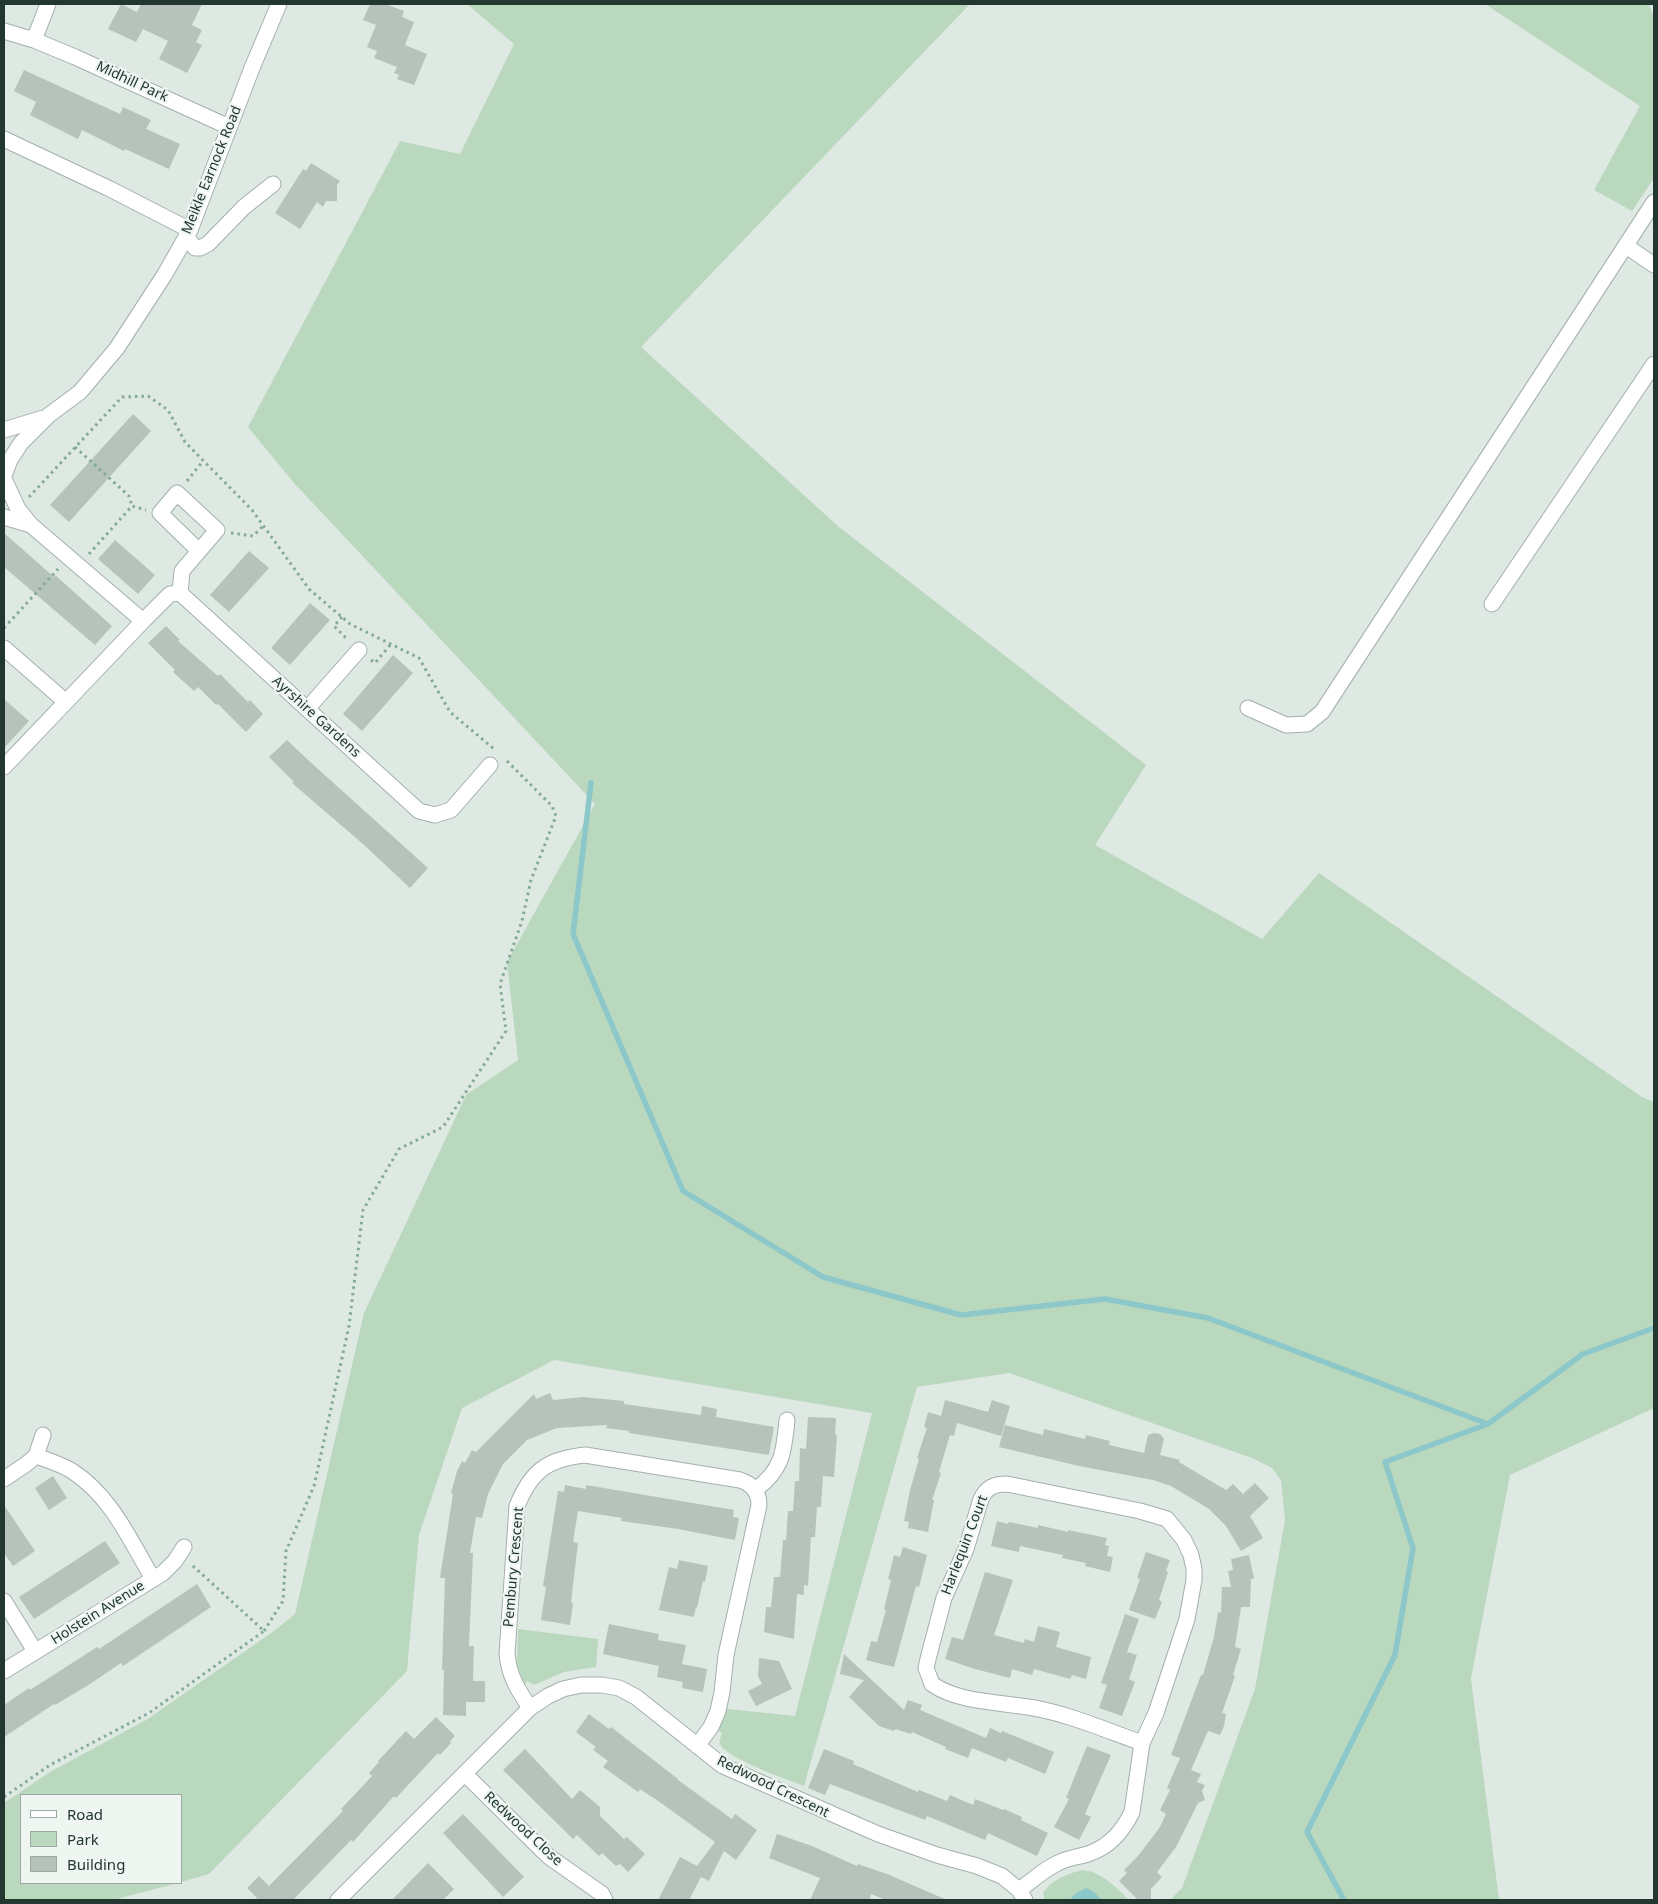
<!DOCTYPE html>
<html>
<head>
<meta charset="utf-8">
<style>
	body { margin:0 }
	#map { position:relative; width:1658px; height:1904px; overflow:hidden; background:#dfe9e3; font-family:"Noto Sans",sans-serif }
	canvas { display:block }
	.frame { position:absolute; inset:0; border:5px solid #22372f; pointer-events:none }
	.legend { position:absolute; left:20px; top:1794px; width:162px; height:90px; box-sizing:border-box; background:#eff6f2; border:1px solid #9daaa4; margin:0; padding:6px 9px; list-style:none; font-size:15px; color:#22372f }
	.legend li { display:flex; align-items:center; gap:10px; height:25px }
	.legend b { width:25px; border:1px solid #9daaa4 }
</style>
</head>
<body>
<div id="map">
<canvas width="1658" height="1904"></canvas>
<div class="frame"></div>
<ul class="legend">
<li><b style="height:6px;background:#fff"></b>Road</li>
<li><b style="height:14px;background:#bad8be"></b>Park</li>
<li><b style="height:14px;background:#b5c3bc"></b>Building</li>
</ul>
</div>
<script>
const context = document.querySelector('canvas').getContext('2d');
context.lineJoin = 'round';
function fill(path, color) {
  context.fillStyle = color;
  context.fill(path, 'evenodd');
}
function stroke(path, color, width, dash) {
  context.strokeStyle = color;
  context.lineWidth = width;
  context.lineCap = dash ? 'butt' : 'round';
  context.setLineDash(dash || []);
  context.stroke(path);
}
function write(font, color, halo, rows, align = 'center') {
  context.font = font + ' "Noto Sans",sans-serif';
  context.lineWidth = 4.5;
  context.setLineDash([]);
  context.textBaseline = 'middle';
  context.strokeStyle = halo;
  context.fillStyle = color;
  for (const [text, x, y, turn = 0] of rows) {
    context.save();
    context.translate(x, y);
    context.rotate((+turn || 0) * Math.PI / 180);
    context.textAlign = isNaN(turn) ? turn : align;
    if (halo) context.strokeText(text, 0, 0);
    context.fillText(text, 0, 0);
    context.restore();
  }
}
const green = new Path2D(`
	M 467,4 L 970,4 L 641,347 L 839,527 L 1146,765 L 1095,845 L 1262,939 L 1319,873 L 1642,1097 L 1654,1102 L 1654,1408 L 1510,1475 L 1471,1678 L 1499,1900 L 1170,1900 L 1182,1888 L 1255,1689 L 1285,1520 L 1281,1480 L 1272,1468 L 1252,1458 L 1009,1373 L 917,1387 L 804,1786 C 788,1780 726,1758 720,1744 C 719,1740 721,1736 722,1733 L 717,1729 L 727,1709 L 795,1716 L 872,1413 L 554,1360 L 462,1408 L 419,1535 L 407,1671 L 209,1874 L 181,1882 L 181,1795 L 21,1795 L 21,1883 L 178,1883 L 113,1900 L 4,1900 L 4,1803 L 50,1772 L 146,1720 L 274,1631 L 295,1614 L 364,1313 L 466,1095 L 518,1060 L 507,962 L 595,804 L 294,483 L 248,427 L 400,141 L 460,154 L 514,44 Z
	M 1485,4 L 1649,4 L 1654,17 L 1654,178 L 1632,211 L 1594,190 L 1640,106 Z
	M 518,1629 L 598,1639 L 596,1667 L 564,1672 L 534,1685 L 527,1681 L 525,1685 L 517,1665 Z
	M 1083,1870 C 1103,1873 1115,1886 1129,1900 L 1044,1900 L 1043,1893 C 1051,1880 1068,1873 1083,1870 Z`);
const water = new Path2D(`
	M 1086,1888 L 1094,1892 L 1102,1900 L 1070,1900 L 1076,1893 Z`);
const stream = new Path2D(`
	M 591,783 L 573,934 L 683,1191 L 823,1277 L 961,1315 L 1105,1299 L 1208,1318 L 1488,1424 L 1385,1462 L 1413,1548 L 1395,1655 L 1307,1832 L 1344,1900
	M 1488,1424 L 1583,1354 L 1654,1328`);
const building = new Path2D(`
	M 121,4 L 137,12 L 141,4 L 202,4 L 192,25 L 202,30 L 196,42 L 202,45 L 187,73 L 159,59 L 168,41 L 143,29 L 136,42 L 108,29 Z
	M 370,4 L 385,4 L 404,11 L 402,17 L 414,22 L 405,45 L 427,54 L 414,85 L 397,79 L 399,75 L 394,73 L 397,67 L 374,58 L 377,51 L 367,47 L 376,25 L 363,20 Z
	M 24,70 L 120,114 L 123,107 L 151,120 L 146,129 L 180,144 L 169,169 L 125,149 L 124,151 L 82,130 L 78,139 L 30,115 L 36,102 L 14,91 Z
	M 311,163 L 340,181 L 337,185 L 337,201 L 326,201 L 323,207 L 317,202 L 300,229 L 275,213 L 303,169 L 306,171 Z
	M 133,414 L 151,431 L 69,522 L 50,505 Z
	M 4,533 L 54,577 L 55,575 L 112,626 L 95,645 L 4,567 Z
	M 115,540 L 155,575 L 138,594 L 98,559 Z
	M 249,551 L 269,568 L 229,612 L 210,595 Z
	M 310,603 L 330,620 L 290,665 L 271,648 Z
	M 166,626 L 180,640 L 178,641 L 218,676 L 220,674 L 248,702 L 250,700 L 263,714 L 246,732 L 218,704 L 216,705 L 198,687 L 194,691 L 173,672 L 175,670 L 148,643 Z
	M 393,655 L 413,673 L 362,731 L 343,714 Z
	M 4,699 L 29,721 L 4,748 Z
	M 287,740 L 308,760 L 428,868 L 410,888 L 363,844 L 292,783 L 294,782 L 269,757 Z
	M 550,1393 L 553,1400 L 583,1397 L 624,1401 L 624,1404 L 701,1415 L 702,1406 L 717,1409 L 716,1417 L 774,1427 L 769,1455 L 629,1433 L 629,1431 L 606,1428 L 607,1425 L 557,1428 L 527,1440 L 503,1464 L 488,1494 L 482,1518 L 476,1517 L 470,1553 L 473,1553 L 469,1646 L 474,1646 L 473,1681 L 485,1681 L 485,1702 L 466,1702 L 466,1716 L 443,1715 L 444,1670 L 442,1670 L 445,1578 L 440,1578 L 453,1494 L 451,1493 L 457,1471 L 462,1461 L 465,1463 L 472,1450 L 476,1452 L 534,1394 L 536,1399 Z
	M 945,1400 L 988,1412 L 992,1400 L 1010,1406 L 1001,1436 L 957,1423 L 954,1436 L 950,1435 L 939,1472 L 941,1473 L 932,1500 L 934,1500 L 928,1532 L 908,1528 L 909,1522 L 904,1521 L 910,1490 L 919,1459 L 917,1458 L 927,1428 L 924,1427 L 928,1412 L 941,1416 Z
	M 808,1417 L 836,1418 L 835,1434 L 837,1435 L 834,1477 L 823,1476 L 821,1507 L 817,1507 L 815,1537 L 811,1537 L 808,1586 L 804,1585 L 804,1595 L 797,1594 L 794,1639 L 764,1632 L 766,1607 L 771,1607 L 774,1577 L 780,1577 L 783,1540 L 786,1540 L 788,1511 L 793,1511 L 795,1481 L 799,1481 L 800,1448 L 806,1449 Z
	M 1005,1425 L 1043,1435 L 1044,1429 L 1085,1439 L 1086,1435 L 1110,1441 L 1109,1445 L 1144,1453 L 1148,1435 L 1154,1433 L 1160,1434 L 1164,1439 L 1160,1455 L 1180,1460 L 1179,1462 L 1226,1490 L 1233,1484 L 1243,1494 L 1255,1483 L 1269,1498 L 1250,1516 L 1263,1538 L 1241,1551 L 1226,1526 L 1209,1509 L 1171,1486 L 1153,1480 L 1079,1466 L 999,1447 Z
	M 53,1476 L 67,1498 L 49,1510 L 35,1488 Z
	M 565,1485 L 586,1489 L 586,1485 L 734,1510 L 733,1517 L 739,1518 L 735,1540 L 678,1529 L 621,1521 L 622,1518 L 578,1511 L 573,1542 L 578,1543 L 571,1602 L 573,1603 L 570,1625 L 541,1620 L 546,1587 L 543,1586 L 558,1491 L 564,1492 Z
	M 4,1505 L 35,1551 L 13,1566 L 4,1553 Z
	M 997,1521 L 1008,1524 L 1009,1522 L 1038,1528 L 1038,1525 L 1068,1532 L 1068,1530 L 1107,1538 L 1105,1545 L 1109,1546 L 1107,1556 L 1113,1557 L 1110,1572 L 1085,1566 L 1086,1563 L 1062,1558 L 1063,1555 L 1029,1548 L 1020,1546 L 1019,1552 L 991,1546 Z
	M 105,1541 L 120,1563 L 34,1619 L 19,1597 Z
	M 903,1547 L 927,1555 L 919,1587 L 916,1586 L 894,1667 L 866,1660 L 871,1641 L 877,1642 L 886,1610 L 884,1609 L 891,1580 L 888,1579 L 894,1555 L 900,1557 Z
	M 1146,1552 L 1170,1560 L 1166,1571 L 1168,1572 L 1159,1600 L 1162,1602 L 1155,1619 L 1129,1610 L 1140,1579 L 1137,1578 Z
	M 1249,1555 L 1254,1578 L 1251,1579 L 1250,1607 L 1241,1607 L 1235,1647 L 1241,1649 L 1233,1675 L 1235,1676 L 1222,1713 L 1226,1714 L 1224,1726 L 1220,1735 L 1208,1731 L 1191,1770 L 1201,1774 L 1197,1782 L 1205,1785 L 1202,1791 L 1205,1800 L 1198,1803 L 1176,1847 L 1157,1872 L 1162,1877 L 1151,1889 L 1151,1900 L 1138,1900 L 1119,1881 L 1127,1873 L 1124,1870 L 1138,1856 L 1160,1827 L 1166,1814 L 1160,1810 L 1170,1790 L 1167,1788 L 1180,1758 L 1171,1755 L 1201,1675 L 1203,1675 L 1214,1637 L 1218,1612 L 1221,1613 L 1222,1587 L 1231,1587 L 1228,1571 L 1233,1570 L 1231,1559 Z
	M 679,1560 L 708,1566 L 705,1582 L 703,1581 L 697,1608 L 696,1607 L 694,1617 L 659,1610 L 669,1567 L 677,1569 Z
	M 985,1572 L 1013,1580 L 994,1635 L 1024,1643 L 1025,1639 L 1034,1642 L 1038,1626 L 1060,1632 L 1056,1647 L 1091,1657 L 1086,1679 L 1072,1675 L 1070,1679 L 1034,1669 L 1032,1675 L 1012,1669 L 1010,1678 L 975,1669 L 945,1659 L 952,1637 L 963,1640 Z
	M 197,1584 L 211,1607 L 123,1666 L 121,1663 L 90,1684 L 55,1705 L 54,1704 L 4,1737 L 4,1705 L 29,1688 L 30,1690 L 97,1647 L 99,1649 Z
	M 1125,1614 L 1139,1619 L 1127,1652 L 1137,1655 L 1129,1679 L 1135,1682 L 1122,1716 L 1099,1708 L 1107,1685 L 1101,1683 Z
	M 609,1624 L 659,1634 L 658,1640 L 686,1645 L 682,1664 L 707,1669 L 703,1692 L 682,1688 L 683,1682 L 657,1677 L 659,1666 L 603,1654 Z
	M 844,1654 L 904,1710 L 908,1700 L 922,1705 L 920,1710 L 986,1738 L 990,1728 L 1001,1733 L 1002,1731 L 1054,1752 L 1045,1774 L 1008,1758 L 1006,1762 L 972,1748 L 968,1758 L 945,1749 L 946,1747 L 912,1732 L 911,1734 L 895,1729 L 894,1731 L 879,1726 L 849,1697 L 864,1680 L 840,1674 Z
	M 759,1658 L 779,1661 L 792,1689 L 756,1706 L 748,1691 L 762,1684 L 758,1676 Z
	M 589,1714 L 609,1729 L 611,1727 L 678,1779 L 678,1780 L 732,1819 L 735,1814 L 757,1830 L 736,1860 L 724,1851 L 709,1881 L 701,1877 L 689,1900 L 658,1900 L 680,1857 L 697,1866 L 715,1842 L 661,1803 L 640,1789 L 638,1792 L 603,1767 L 608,1761 L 593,1750 L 596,1747 L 576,1732 Z
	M 436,1717 L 455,1736 L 450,1741 L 451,1743 L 440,1755 L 438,1753 L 396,1798 L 394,1796 L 353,1842 L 351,1840 L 293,1900 L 255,1900 L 257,1898 L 247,1888 L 259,1876 L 269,1886 L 343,1811 L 341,1809 L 372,1776 L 369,1773 L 379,1762 L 378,1761 L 406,1731 L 414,1739 Z
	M 1087,1746 L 1111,1755 L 1085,1814 L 1091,1817 L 1079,1840 L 1054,1827 L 1069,1799 L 1066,1798 Z
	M 525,1749 L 572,1799 L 580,1790 L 600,1807 L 600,1816 L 624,1839 L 627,1837 L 645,1854 L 628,1872 L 620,1864 L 616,1866 L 602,1853 L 599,1856 L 577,1835 L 573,1839 L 503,1770 Z
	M 824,1749 L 854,1761 L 853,1764 L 918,1792 L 919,1790 L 947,1801 L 950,1795 L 973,1805 L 975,1799 L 1003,1810 L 1004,1809 L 1022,1817 L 1021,1820 L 1048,1833 L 1037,1856 L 988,1833 L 985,1840 L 927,1816 L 925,1820 L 830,1784 L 825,1795 L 808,1788 Z
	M 463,1814 L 524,1877 L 503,1897 L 443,1833 Z
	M 777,1834 L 812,1846 L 857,1866 L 858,1864 L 887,1874 L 947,1900 L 886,1900 L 871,1894 L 870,1900 L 810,1900 L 820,1878 L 769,1858 Z
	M 428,1863 L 454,1889 L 443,1900 L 392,1900 Z`);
const path = new Path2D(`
	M 75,447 L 129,496 L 132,506
	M 187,481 L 203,461
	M 29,497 L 122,397 L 148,396 L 168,410 L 185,442 L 252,510 L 309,589 L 350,624 L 419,658 L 450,712 L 494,749
	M 231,533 L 253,536 L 263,526
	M 89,554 L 132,506 L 146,510
	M 342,617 L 334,626 L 348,640
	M 4,628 L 58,569
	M 371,660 L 375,663 L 391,644
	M 264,1631 L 283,1601 L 286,1551 L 314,1486 L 349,1326 L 363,1210 L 399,1149 L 443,1127 L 506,1031 L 500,984 L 522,921 L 531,880 L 556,816 L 552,806 L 506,760
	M 4,1797 L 50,1765 L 149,1713 L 264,1631 L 192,1565`);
const minor = new Path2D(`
	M 48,4 L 34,40 L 75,57 L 229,127
	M 4,31 L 34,40
	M 4,139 L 110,189 L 190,230
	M 186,236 L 195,248 L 200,248 L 208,244 L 244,207 L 273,184
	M 1626,246 L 1654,265
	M 4,430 L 43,418
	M 5,473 L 10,460 L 21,443 L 49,415 L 80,392 L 117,348 L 165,274 L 190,230 L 252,68 L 279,4
	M 5,481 L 18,509 L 31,525 L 143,621
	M 4,517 L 31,525
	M 180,593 L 182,571 L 217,530 L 177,493 L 160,513 L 199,551
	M 1492,604 L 1654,364
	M 4,648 L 66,702
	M 1248,708 L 1286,725 L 1307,724 L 1322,712 L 1654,202
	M 307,709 L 359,650
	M 4,767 L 143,621 L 170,594 L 180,593 L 419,811 L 435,815 L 451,810 L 490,765
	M 36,1456 C 47,1460 61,1464 72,1471 C 111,1496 130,1540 153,1579
	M 4,1479 L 25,1465 L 36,1456 L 43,1435
	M 755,1490 C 783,1470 784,1451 787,1420
	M 4,1601 L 35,1651
	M 4,1671 L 163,1573 L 175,1561 L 184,1547
	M 530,1708 C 518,1690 509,1676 507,1654 L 517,1506 C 531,1471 547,1459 585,1455 L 740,1480 C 752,1484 759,1492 759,1505 L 726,1655 L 722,1692 L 718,1711 L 711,1727 L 697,1746
	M 465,1774 L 548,1856 L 602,1894 L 605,1900
	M 1019,1890 C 1032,1881 1044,1869 1058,1863 C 1067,1858 1078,1857 1088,1854 C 1109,1847 1123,1831 1132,1812 L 1142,1743 L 1156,1713 L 1187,1619 L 1194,1580 L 1194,1569 L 1191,1555 L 1184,1540 L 1167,1519 L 1140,1511 L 1007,1484 C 994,1484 987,1487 981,1499 L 966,1549 L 944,1598 L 928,1659 L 926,1668 L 932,1684 C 957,1702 998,1702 1028,1707 C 1067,1713 1105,1730 1142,1743
	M 338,1900 L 530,1708 L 548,1696 L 563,1689 L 581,1685 L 602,1685 L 619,1688 L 636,1697 L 723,1766 L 878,1834 L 937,1855 L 977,1866 L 1002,1876 L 1019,1890 L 1025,1900`);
const streetNames = [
	["Midhill Park",132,82,25],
	["Meikle Earnock Road",212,170,-68],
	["Ayrshire Gardens",316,717,42],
	["Harlequin Court",965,1545,-69],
	["Pembury Crescent",514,1567,-85],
	["Holstein Avenue",98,1613,-32],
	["Redwood Crescent",773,1787,26],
	["Redwood Close",523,1829,43]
];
fill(green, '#bad8be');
fill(water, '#8cc7c9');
stroke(stream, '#8cc7c9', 5.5);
fill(building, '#b5c3bc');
stroke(minor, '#a3b0a9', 17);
stroke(path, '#83a998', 3, [2.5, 4]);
stroke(minor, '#fff', 15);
write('14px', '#22372f', '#eff6f2', streetNames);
</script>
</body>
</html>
